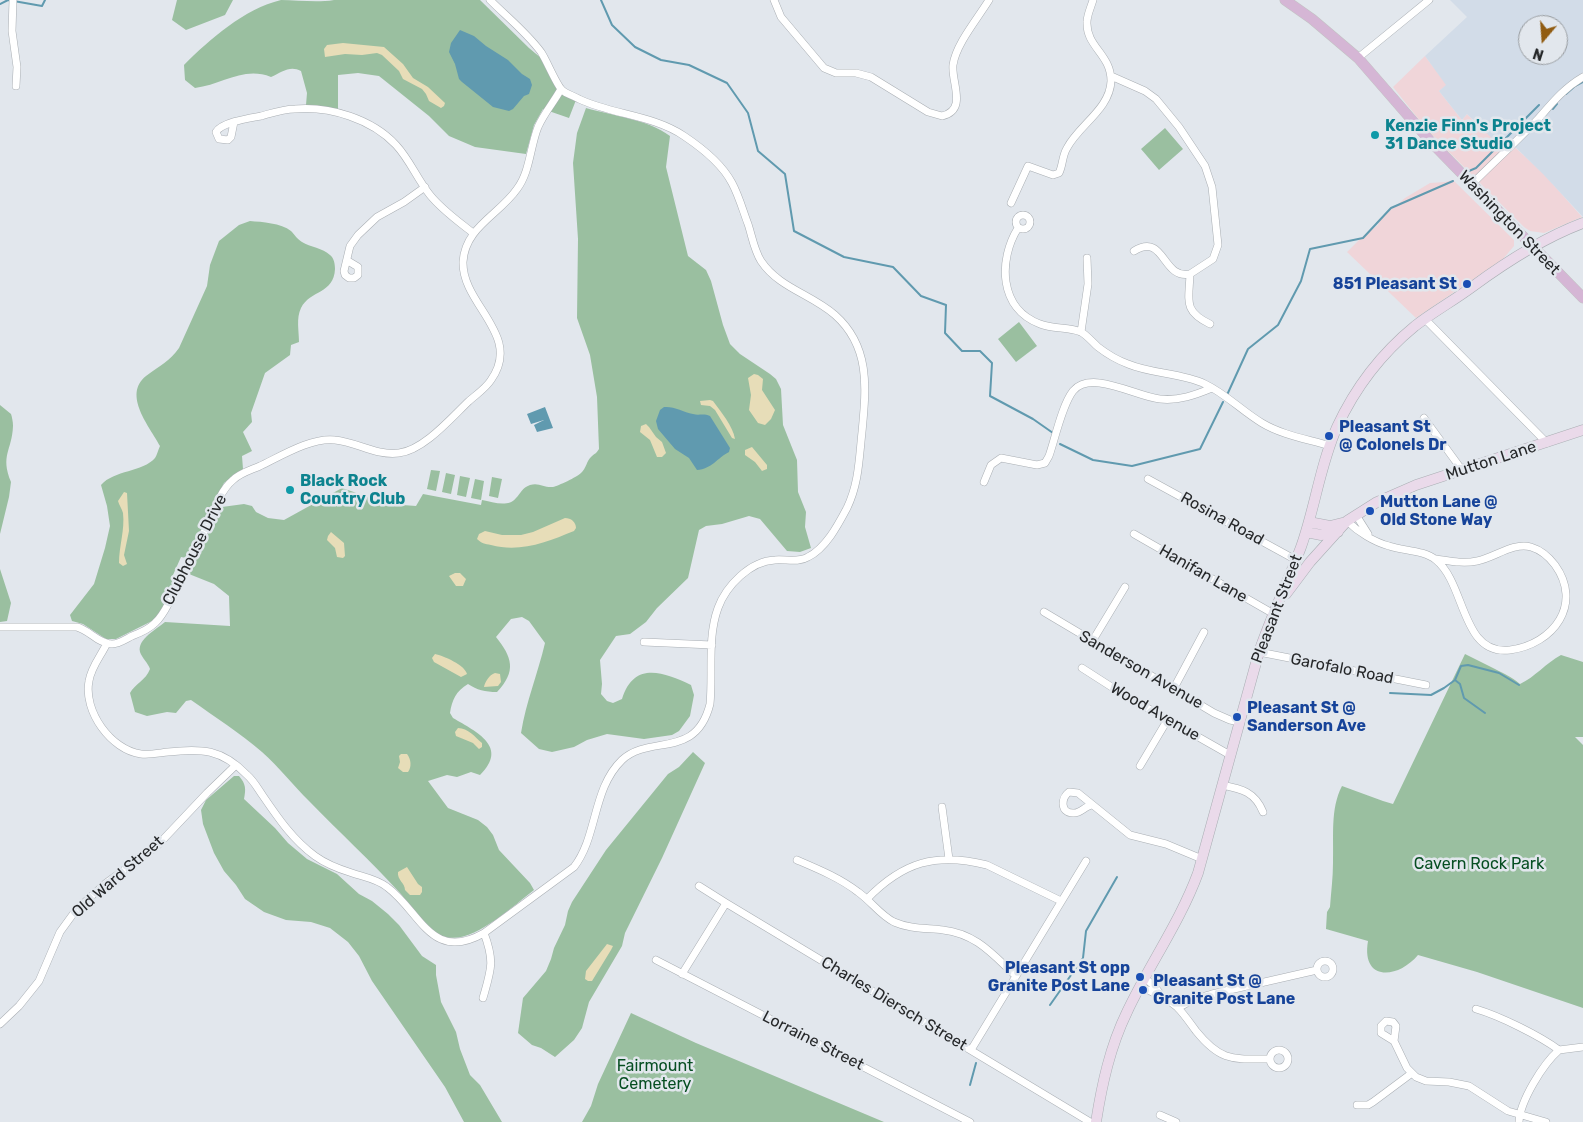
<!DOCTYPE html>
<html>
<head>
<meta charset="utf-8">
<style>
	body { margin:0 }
	#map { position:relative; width:1583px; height:1122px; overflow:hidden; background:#e2e7ed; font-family:Rubik,sans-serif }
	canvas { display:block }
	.north { position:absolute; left:1518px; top:15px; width:50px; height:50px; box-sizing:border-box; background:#e2e7ed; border:1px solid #979b9f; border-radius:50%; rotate:198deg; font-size:14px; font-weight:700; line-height:20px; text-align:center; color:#26282a }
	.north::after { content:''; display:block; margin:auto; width:18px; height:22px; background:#915c11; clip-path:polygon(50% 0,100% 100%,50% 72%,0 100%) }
</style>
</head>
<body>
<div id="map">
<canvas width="1583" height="1122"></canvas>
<div class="north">N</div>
</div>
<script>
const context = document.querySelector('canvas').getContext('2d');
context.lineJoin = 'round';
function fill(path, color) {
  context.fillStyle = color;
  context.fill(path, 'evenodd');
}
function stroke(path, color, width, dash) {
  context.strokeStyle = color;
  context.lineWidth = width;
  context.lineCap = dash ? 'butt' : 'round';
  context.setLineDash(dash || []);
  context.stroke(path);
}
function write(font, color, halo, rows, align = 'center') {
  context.font = font + ' Rubik,sans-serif';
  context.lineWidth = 5;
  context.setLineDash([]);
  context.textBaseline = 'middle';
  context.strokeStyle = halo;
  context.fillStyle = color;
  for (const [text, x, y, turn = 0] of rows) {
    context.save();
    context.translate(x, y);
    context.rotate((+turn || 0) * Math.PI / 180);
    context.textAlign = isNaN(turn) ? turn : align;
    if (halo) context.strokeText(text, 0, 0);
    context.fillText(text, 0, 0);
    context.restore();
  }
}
const commercial = new Path2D(`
	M 1425,56 L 1447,85 L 1439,91 L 1462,120 L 1467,114 L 1481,128 L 1507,140 L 1544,174 L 1582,217 L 1544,233 L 1530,231 L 1524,227 L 1428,131 L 1393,87 Z
	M 1453,180 L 1514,240 L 1514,246 L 1503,259 L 1416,318 L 1347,252 L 1362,237 L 1378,225 L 1380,219 L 1405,198 L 1430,183 L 1445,182 Z`);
const built = new Path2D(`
	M 1450,0 L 1583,0 L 1583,217 L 1543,174 L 1508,140 L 1501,147 L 1467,114 L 1462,120 L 1439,91 L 1446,85 L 1425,56 L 1467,17 ZM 1528,25 L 1558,25 L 1558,55 L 1528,55 Z`);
const green = new Path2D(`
	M 177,0 L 233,0 L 225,15 L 186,30 L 172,20 Z
	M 281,0 C 298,0 316,3 334,0 L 480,0 L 529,48 L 541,58 L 557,89 L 576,100 L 569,118 L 543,109 L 534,125 L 526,154 L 475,147 L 449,136 L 429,116 L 379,76 L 358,73 L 338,75 L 338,109 L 306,105 L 307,93 L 301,71 C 290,65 282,72 271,77 C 243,66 222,85 195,88 L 185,80 L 184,65 C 210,39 244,9 281,0 Z
	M 586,108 C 613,116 647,119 670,136 L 666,167 L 688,256 L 706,270 L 711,281 L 723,325 L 730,344 L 740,354 L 770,374 L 776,379 L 781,389 L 783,425 L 797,460 L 798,492 L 806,512 L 805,527 L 811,548 L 800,552 L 787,551 L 760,519 L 749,516 L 722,524 L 706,526 L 699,530 L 688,578 L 657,608 L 646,622 L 630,634 L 616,636 L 600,660 L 602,684 L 601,694 L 607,701 L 613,703 L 622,699 C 634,661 663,672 691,685 L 694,695 L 690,716 L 679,731 L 672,735 L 644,739 L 607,734 L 587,740 L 574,747 L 552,752 L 539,749 L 521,733 C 526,702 538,673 545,643 L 529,621 L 522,617 L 511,619 L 496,637 C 512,657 517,671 497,692 C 485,692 477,690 468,684 C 456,691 452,700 450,713 L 453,718 C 477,732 509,747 480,775 L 471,772 L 457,777 L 447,775 L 428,781 L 448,808 L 478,820 L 487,827 L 493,835 L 499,850 L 530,883 L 534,890 C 513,906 473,944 446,937 C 429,934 411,906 400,893 C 371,861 339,832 309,801 C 293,785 279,767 262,752 C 240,733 215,717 191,700 L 186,701 L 176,713 L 167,712 L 147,716 L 135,712 L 130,693 C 135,684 146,680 150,669 C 148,663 142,658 140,652 C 137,639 157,629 165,622 L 230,626 L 229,596 L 214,584 L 189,574 L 215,520 L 222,507 L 244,504 L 252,506 L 256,512 L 268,518 L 284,520 L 342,488 L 389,504 L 416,506 L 423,494 L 481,505 L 482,500 C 493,502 508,508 516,498 C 521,493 522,488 530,485 C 539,482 544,488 553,487 C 558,486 577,477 581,473 C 586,469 587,460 591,457 C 595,453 596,454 599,449 L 597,397 L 590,355 L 577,318 L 578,239 L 573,163 L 577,133 Z
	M 1165,128 L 1183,149 L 1159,170 L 1141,149 Z
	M 250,221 C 262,222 281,223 291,231 C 295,235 297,239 302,242 C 310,247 323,248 330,255 C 334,258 335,264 335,269 C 334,294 310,290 301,308 C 296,318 299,331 299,342 L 291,345 L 290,355 L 265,373 L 251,413 L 252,422 L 243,432 L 252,451 L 242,456 L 243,469 L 224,483 L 187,558 L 181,557 L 173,575 L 179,578 L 159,614 L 152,621 L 116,639 L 106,639 L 83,624 L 72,621 L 70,615 L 94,584 L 105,548 L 110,526 L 107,506 L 101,485 C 114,470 143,472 155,458 C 157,455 158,450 160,446 C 150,427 122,395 146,376 C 159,366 170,361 179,348 L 207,286 L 210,265 L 219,241 L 239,225 Z
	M 1019,322 L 1037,346 L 1016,362 L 998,339 Z
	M 0,405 L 11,414 C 12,417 13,422 13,426 C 12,451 0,455 11,482 L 9,497 L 0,534 Z
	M 431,470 L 440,471 L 436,491 L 427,489 Z
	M 446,473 L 455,475 L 451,494 L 442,492 Z
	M 460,476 L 470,478 L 466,497 L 457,495 Z
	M 492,477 L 502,479 L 498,498 L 489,496 Z
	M 475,479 L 484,481 L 481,500 L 471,498 Z
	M 0,569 L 11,603 L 7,621 L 0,622 Z
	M 1465,654 C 1475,659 1485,664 1495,669 C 1506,675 1509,675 1520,684 C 1535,677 1546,663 1561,655 L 1583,662 L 1583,737 L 1575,737 L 1583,745 L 1583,1008 L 1477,972 L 1418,955 C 1398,979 1361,982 1368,941 L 1326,929 L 1327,912 L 1330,907 C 1331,892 1333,878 1333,863 C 1334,837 1330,809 1342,786 L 1383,801 L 1393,804 Z
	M 693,752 L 705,763 L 662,858 L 625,933 L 622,946 L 589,1002 L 582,1028 L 574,1040 L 555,1057 L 541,1048 L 532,1045 L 518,1033 L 523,998 L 546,971 L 551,959 L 554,948 L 565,925 L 568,911 L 572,902 L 606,850 L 668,774 L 679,767 Z
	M 234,776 L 239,776 C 246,784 246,789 244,799 L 275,828 L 288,843 L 307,859 L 337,874 L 359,894 L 372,901 L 388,914 L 399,925 L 422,956 L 436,965 L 436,975 L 441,1002 L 456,1032 L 460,1049 L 470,1075 L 480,1085 L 502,1122 L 464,1122 L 445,1087 L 372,981 L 359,956 L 348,942 L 330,928 L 311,922 L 286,920 L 264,912 L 245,899 L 236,885 L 224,871 L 214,853 L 203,824 L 201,810 L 206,800 Z
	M 631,1013 L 696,1043 L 884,1122 L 582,1122 L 591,1106 L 598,1084 Z`);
const sand = new Path2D(`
	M 343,43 L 384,47 L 403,64 L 413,78 L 428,87 L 445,103 L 444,106 L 441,108 L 429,101 L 426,94 L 422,89 L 403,79 L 399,71 L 382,55 L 377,53 L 362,55 L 345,54 L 325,57 L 324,49 L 327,45 Z
	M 754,374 L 758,375 L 763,379 L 762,390 L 775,410 L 771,419 L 765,425 L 758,423 L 749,410 L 751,395 L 748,378 Z
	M 710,400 L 713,401 C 721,412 733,426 735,439 L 732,438 L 715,410 L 710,406 L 701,405 L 700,401 Z
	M 646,424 L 649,427 L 656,437 L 662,442 L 666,453 L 662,457 L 657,457 L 650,440 L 640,432 L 641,426 Z
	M 752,447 L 767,465 L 767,469 L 762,471 L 755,462 L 745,455 L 745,450 Z
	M 124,492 L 127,493 L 129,531 L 124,555 L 127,564 L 123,566 L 119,563 C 119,546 125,530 123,513 C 122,509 119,505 118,501 Z
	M 565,518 C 571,518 576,522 576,528 L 574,531 C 547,542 520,553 491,545 C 485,544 481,543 477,539 L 479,534 L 485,531 L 502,535 L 521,535 L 533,532 Z
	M 331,532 L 344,543 L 345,556 L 343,558 L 337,557 L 335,548 L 327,540 L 328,536 Z
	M 455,573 L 460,573 L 466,579 L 463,586 L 456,586 L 449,576 Z
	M 435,654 C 444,656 465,665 467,674 L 461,677 L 434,662 L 432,658 Z
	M 495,673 L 500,674 L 501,682 L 498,686 L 484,687 C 485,682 489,675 495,673 Z
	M 458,728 C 468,728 475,737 482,743 L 482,747 L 479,749 L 473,743 L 456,736 L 455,732 Z
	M 401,754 L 407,754 C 411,759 412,767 408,772 L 403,772 L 398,768 L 400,762 L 399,756 Z
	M 407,867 L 418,884 L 422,887 L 422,892 L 420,895 L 410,895 L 405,890 C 405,883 397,880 398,872 Z
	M 607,944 L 613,946 L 611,950 L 592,981 L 588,981 L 585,979 L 586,971 Z`);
const water = new Path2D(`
	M 460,30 L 474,36 L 486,46 L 508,60 L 522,74 L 530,79 L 532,85 L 529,94 L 524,96 L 513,109 L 509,111 L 493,107 L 462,82 L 459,79 L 455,64 L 449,52 L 451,43 Z
	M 545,407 L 553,428 L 537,432 L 534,425 L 544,420 L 531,424 L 527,414 Z
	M 664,407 C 674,406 683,412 693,414 C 699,416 703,413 710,416 L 730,448 L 729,452 C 717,458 712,469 697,470 L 689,458 L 675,449 L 658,429 L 656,421 L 660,410 Z`);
const stream = new Path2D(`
	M 601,0 L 612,25 L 635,47 L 661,60 L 689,65 L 727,83 L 748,113 L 758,151 L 785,174 L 794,231 L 844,257 L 893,267 L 921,296 L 946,305 L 945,333 L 962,351 L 980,351 L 992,363 L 990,396 L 1033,419 L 1053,433
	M 0,4 L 8,0 L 42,6 L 45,0
	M 1566,94 L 1575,86 L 1583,82
	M 1553,109 L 1557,104
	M 1523,121 L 1539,105
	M 1469,171 L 1476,168 L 1515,129
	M 1227,395 L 1248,349 L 1278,325 L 1301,281 L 1310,249 L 1363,238 L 1391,208 L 1453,181
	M 1060,444 L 1093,460 L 1132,466 L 1200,449 L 1223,402
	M 1455,680 L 1460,684 L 1464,698 L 1485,713
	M 1390,693 L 1431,695 L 1444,688 L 1455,680 L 1461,666 L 1468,665 L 1499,673 L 1519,685
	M 1050,1005 L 1083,958 L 1086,931 L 1117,877
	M 970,1085 L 976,1063`);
const street = new Path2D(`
	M 13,0 L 12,31 L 17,67 L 16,86
	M 774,0 L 781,17 L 824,68 L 836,73 L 856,73 L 871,77 L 928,112 L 942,116 C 968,110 951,82 953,65 C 956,44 978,18 989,0
	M 1358,58 L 1429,0
	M 1111,76 L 1145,91 L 1156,99 L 1179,127 L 1205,166 L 1212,187 L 1218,245 L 1213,259 L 1190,274
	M 234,122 L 231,137 L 228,140 L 219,139 L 216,132 C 222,122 250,118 261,116 C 272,113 284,109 295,109 C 330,106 372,119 396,145 C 410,160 417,179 430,195 C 442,210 458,221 473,233
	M 1471,185 C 1493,163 1516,142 1538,119 C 1552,103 1564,88 1583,77
	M 1011,203 L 1028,166 L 1053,175 L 1059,173 C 1063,165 1062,156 1067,148 C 1079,125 1110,109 1111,81 C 1111,54 1086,47 1087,22 C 1087,15 1091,7 1093,0
	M1016 222a7 7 0 1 1 14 0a7 7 0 1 1-14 0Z
	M 1018,228 C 998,260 999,309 1040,324 C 1052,329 1070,327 1081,332 C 1087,335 1093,343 1098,347 C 1107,354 1117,360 1128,364 C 1152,374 1182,373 1205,384 C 1226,394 1242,411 1262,423 C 1282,435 1307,439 1330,446
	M 1134,251 C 1165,232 1162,280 1190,274 C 1189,301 1183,311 1210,324
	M 348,261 L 358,267 L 358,275 L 354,278 L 349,278 L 345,275 L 344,271 L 350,246 L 358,235 L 377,217 L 404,202 L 425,187
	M 1425,319 L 1547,443
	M 1081,332 L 1088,284 L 1087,258
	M 1424,418 L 1462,470
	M 1148,479 L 1296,560
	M 984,482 L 991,465 L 1001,458 L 1037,465 L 1045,463 L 1049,456 C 1055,439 1062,405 1073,391 C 1091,369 1137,397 1160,399 C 1179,401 1195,395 1212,388
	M 1356,515 L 1368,534
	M 1347,521 C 1358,532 1374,542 1389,546 C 1404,551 1424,550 1436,560 C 1466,584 1461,656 1510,650 C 1554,644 1583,604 1555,565 C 1549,557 1541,550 1531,547 C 1513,542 1494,558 1477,561 C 1463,564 1450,561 1436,559
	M 1134,534 L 1272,613
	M 1044,612 L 1214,713 L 1230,720 L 1240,722
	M 0,627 L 77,627 C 89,630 99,644 112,644 C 119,644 126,639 132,636 C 140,633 149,629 155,623 C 163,616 167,606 172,597 C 186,572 198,544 211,518 C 216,505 222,489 233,480 C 240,473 251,470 260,466 C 281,456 312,437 335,440 C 357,442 376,456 399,453 C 424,450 451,418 469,401 C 477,394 486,388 491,380 C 523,335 462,305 463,262 C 465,227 499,215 517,189 C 530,172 530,147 538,127 C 544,113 554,102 561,89
	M 1093,640 L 1125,587
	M 644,642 L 712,645
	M 107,643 C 101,656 91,667 89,681 C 83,711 111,750 141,754 C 150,755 159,753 168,752 C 201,748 222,749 247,775 C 254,781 258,789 263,796 C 278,818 293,840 315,856 C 326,864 339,869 352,873 C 364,877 377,879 387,887 C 421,912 431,963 484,933 L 574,867 C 598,836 592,789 622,760 C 650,734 696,760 710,704 C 713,673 707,638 718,608 C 726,586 750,561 775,560 C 786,559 798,563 808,557 C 826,548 838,525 847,508 C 859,483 859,459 862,432 C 866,389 871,347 835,315 C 811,294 779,288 761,261 C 754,250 752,236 748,224 C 743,211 739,196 732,183 C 722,164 702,148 684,136 C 653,115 613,115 579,99 C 574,96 566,94 562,90 C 556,84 547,61 541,52 C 526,32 507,17 490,0
	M 1259,652 L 1426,685
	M 1082,668 L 1121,693 L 1230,755
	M 1174,688 L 1204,632
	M 1140,766 L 1168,719
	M 1222,785 C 1242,789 1255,792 1263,812
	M 1092,805 C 1085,806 1080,814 1073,813 C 1060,813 1061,798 1069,792 L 1078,793 L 1130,835 L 1166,844 L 1202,859
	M 942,807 L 949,859
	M 797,860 C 818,869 840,878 858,892 C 871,901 880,915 894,922 C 910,929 925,928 943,930 C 977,934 993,955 1016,976
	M 699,886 L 726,903 L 1090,1122
	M 867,899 C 903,862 936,852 987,865 L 1061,901
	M 656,960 L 970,1122
	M1317 969a8 8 0 1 1 16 0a8 8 0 1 1-16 0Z
	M 682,974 L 726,903
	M 1145,978 L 1154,986 L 1162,996
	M 1140,986 C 1153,993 1166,997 1177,1007 C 1184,1014 1190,1023 1196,1031 C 1221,1062 1233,1059 1270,1059
	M 483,998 C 491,970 495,962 484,933
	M 1178,1008 L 1194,999 L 1212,994 L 1317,970
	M 1476,1009 C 1500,1016 1540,1036 1559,1050 L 1583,1047
	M 0,1024 L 19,1006 L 39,981 L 60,932 L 76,910 L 106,883 L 156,847 L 207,793 L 236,765
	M 1394,1041 L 1381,1033 L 1381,1026 L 1386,1021 L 1393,1022 L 1396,1026 L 1394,1041 L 1407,1068 L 1416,1077 L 1426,1081 L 1449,1082 L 1469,1086 L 1508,1111 L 1546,1122
	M 971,1050 L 1086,861
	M1270 1059a9 9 0 1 1 18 0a9 9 0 1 1-18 0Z
	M 1357,1105 L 1368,1105 L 1373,1102 L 1412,1073
	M 1160,1115 L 1176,1122
	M 1519,1122 C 1520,1101 1543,1064 1559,1050`);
const secondary = new Path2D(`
	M 1309,522 L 1330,526 L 1346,522
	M 1306,532 L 1321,535 L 1338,532
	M 1286,594 L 1310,562 L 1347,521 L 1377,502 L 1416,485 L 1583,430
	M 1096,1122 C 1102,1084 1110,1047 1127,1012 C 1149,965 1180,922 1198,873 L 1259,652 C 1271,616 1288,582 1301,547 C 1315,508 1320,465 1337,427 C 1355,388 1382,353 1415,326 C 1433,312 1453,301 1472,287 C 1506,262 1543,238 1583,223`);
const primary = new Path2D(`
	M 1285,0 L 1312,19 L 1358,58 L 1431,142 L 1583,298`);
const markers = [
	[1375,135,5,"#0f9aa8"],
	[1467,284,5,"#1a4fb4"],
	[1329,436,5,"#1a4fb4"],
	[290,490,5,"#0f9aa8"],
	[1370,511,5,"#1a4fb4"],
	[1237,717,5,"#1a4fb4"],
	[1140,977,5,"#1a4fb4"],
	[1143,990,5,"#1a4fb4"]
];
const cultureNames = [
	["Kenzie Finn's Project",1385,126],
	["31 Dance Studio",1385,144],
	["Black Rock",300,481],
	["Country Club",300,499]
];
const streetNames = [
	["Washington Street",1509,223,46],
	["Mutton Lane",1491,461,-18],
	["Rosina Road",1222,519,29],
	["Clubhouse Drive",195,550,-63],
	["Hanifan Lane",1203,574,30],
	["Pleasant Street",1277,609,-69],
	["Garofalo Road",1342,669,11],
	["Sanderson Avenue",1141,670,30],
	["Wood Avenue",1155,712,30],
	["Old Ward Street",118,877,-41],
	["Charles Diersch Street",894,1004,31],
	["Lorraine Street",813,1041,27]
];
const transitNames = [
	["851 Pleasant St",1457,284,"right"],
	["Pleasant St",1339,427],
	["@ Colonels Dr",1339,445],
	["Mutton Lane @",1380,502],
	["Old Stone Way",1380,520],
	["Pleasant St @",1247,708],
	["Sanderson Ave",1247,726],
	["Pleasant St opp",1130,968,"right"],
	["Granite Post Lane",1130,986,"right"],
	["Pleasant St @",1153,981],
	["Granite Post Lane",1153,999]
];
const parkNames = [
	["Cavern Rock Park",1479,864],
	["Fairmount",655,1066],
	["Cemetery",655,1084]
];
fill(commercial, '#f0d5d9');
fill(built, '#d2dce8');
fill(green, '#9abfa0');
fill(sand, '#e7ddb8');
fill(water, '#609aaf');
stroke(stream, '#609aaf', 2);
stroke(street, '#a9aeb3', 8);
stroke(secondary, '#a9aeb3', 11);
stroke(primary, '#c2c3c3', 11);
stroke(street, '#fff', 7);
stroke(secondary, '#eadaea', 10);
stroke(primary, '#d5b6d5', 10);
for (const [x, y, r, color] of markers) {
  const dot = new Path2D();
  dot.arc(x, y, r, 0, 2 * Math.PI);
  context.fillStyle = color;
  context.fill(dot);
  stroke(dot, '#e2e7ed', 2);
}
write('bold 16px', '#0d838f', '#e2e7ed', cultureNames, 'left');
write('16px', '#26282a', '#e2e7ed', streetNames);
write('bold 16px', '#164399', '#e2e7ed', transitNames, 'left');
write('16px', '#064e21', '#e2e7ed', parkNames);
</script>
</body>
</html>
